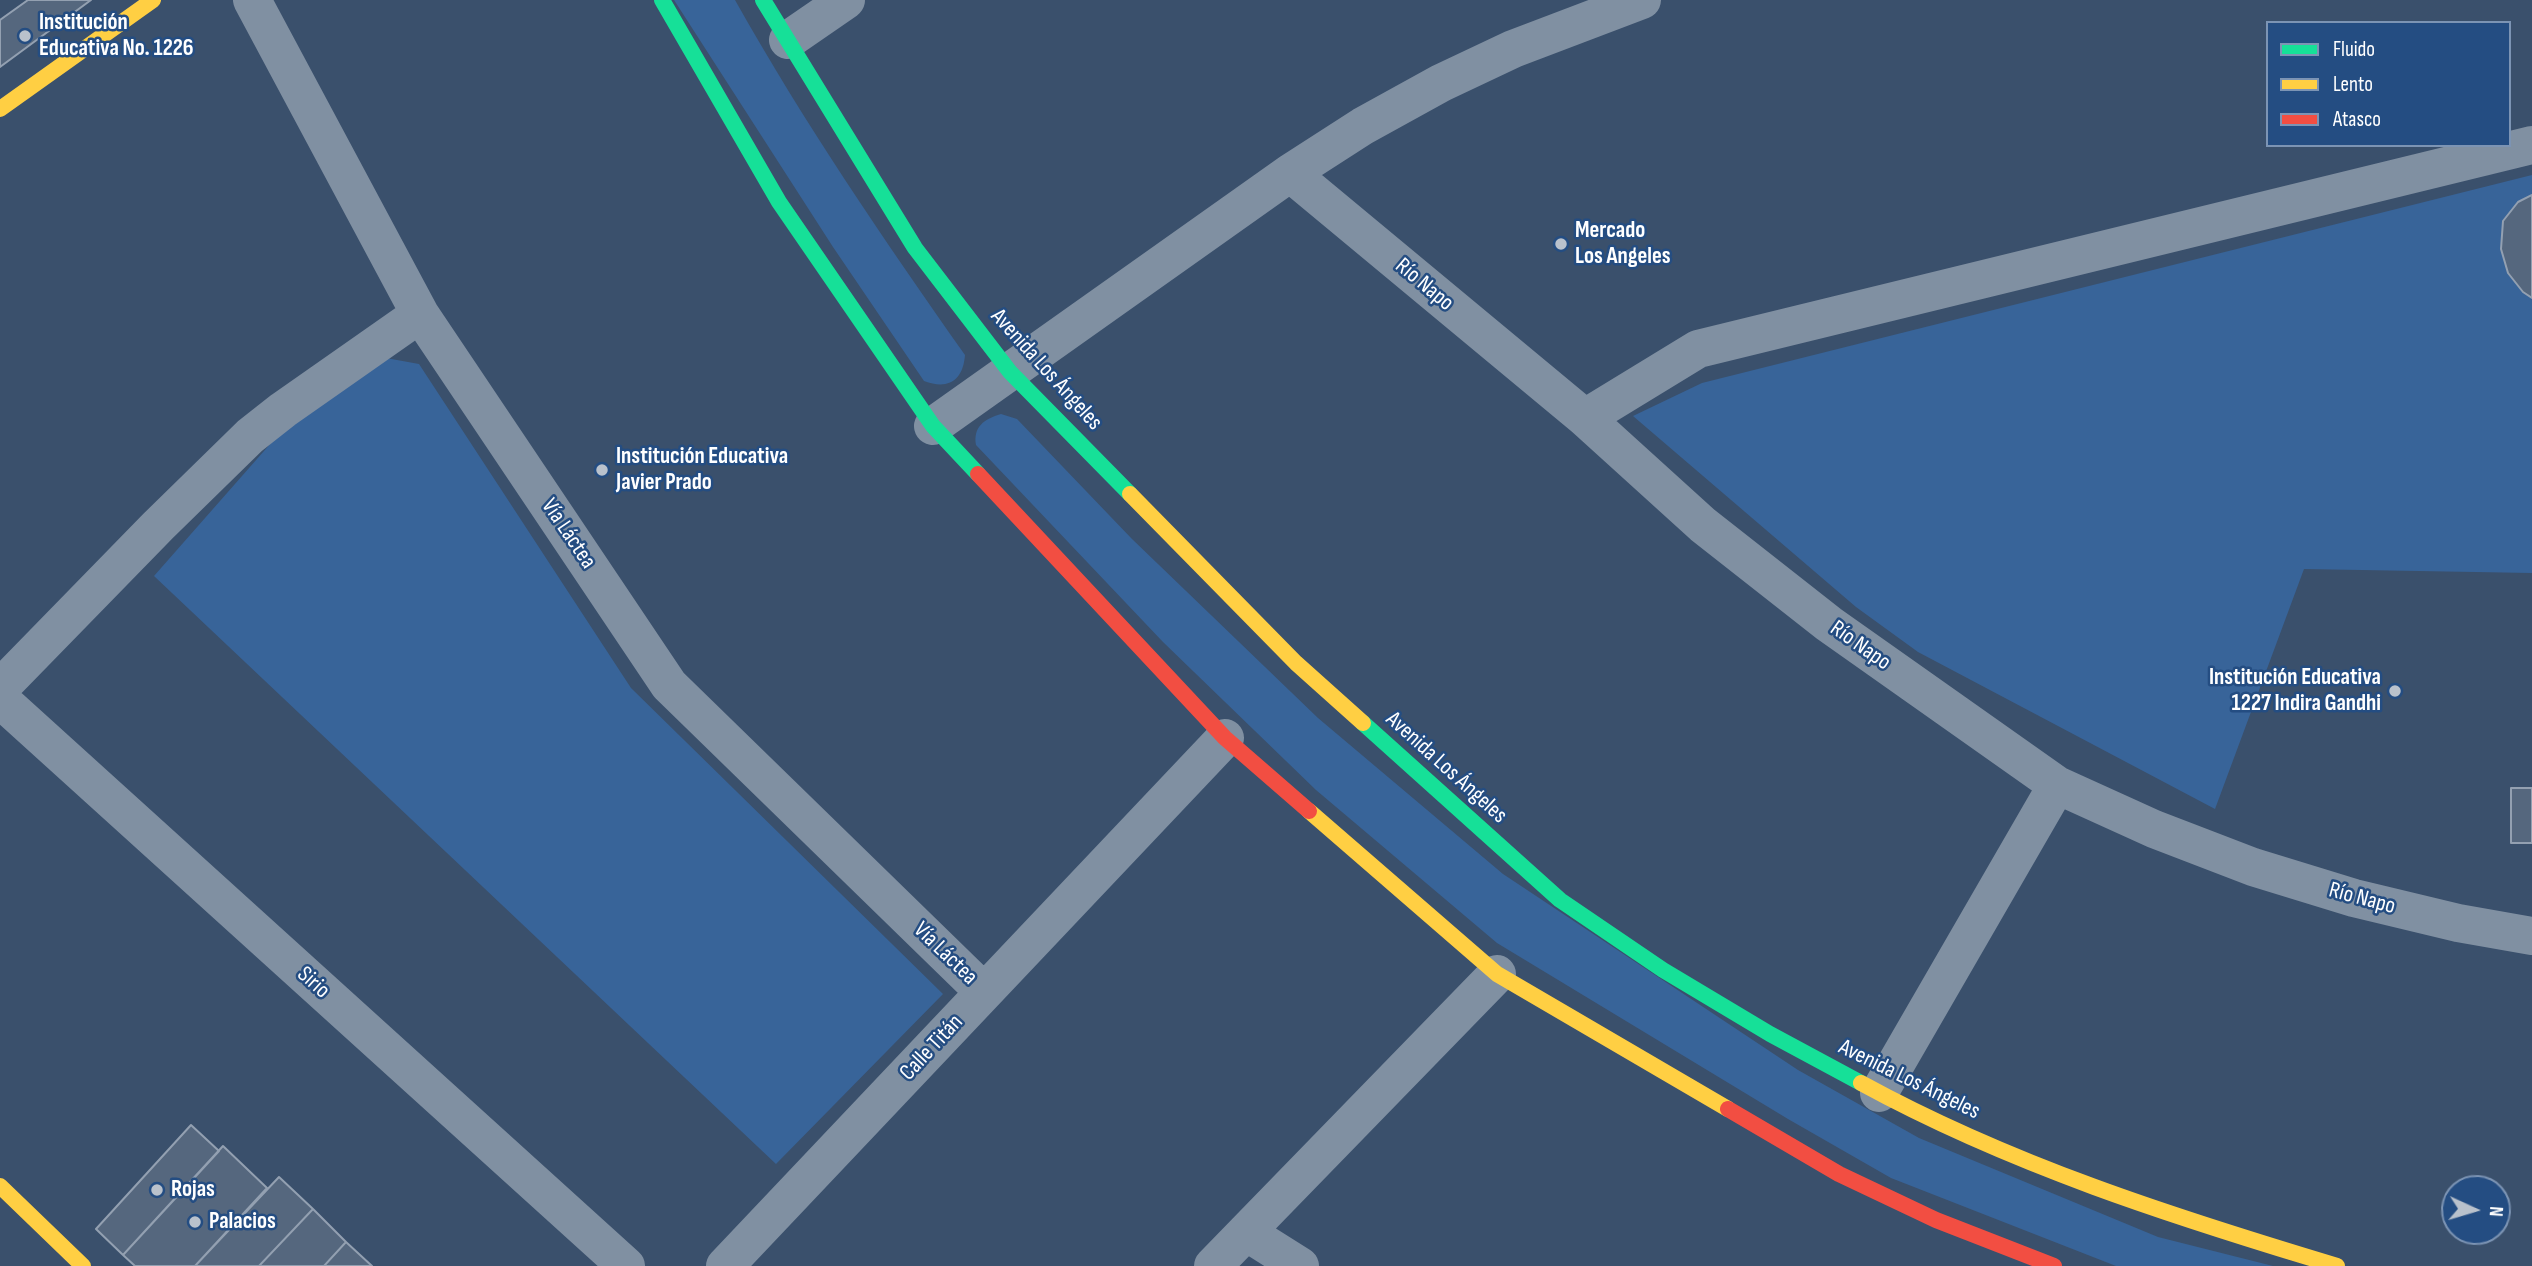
<!DOCTYPE html>
<html>
<head>
<meta charset="utf-8">
<style>
	body { margin:0 }
	#map { position:relative; width:2532px; height:1266px; overflow:hidden; background:#3a506c; font-family:"Sofia Sans Condensed",sans-serif }
	canvas { display:block }
	.legend { position:absolute; left:2266px; top:21px; width:245px; height:126px; box-sizing:border-box; background:#244d82; border:2px solid #7c94b4; margin:0; padding:9px 12px; list-style:none; font-size:21px; color:#fff }
	.legend li { display:flex; align-items:center; gap:14px; height:35px }
	.legend b { width:35px; border:2px solid #7c94b4 }
	.north { position:absolute; left:2441px; top:1175px; width:70px; height:70px; box-sizing:border-box; background:#244d82; border:2px solid #7c94b4; border-radius:50%; rotate:94deg; font-size:19px; font-weight:700; line-height:28px; text-align:center; color:#fff }
	.north::after { content:''; display:block; margin:auto; width:24px; height:32px; background:#bac2cc; clip-path:polygon(50% 0,100% 100%,50% 72%,0 100%) }
</style>
</head>
<body>
<div id="map">
<canvas width="2532" height="1266"></canvas>
<ul class="legend">
<li><b style="height:9px;background:#16e098"></b>Fluido</li>
<li><b style="height:9px;background:#ffcf43"></b>Lento</li>
<li><b style="height:9px;background:#f24e42"></b>Atasco</li>
</ul>
<div class="north">N</div>
</div>
<script>
const context = document.querySelector('canvas').getContext('2d');
context.lineJoin = 'round';
function fill(path, color) {
  context.fillStyle = color;
  context.fill(path, 'evenodd');
}
function stroke(path, color, width, dash) {
  context.strokeStyle = color;
  context.lineWidth = width;
  context.lineCap = dash ? 'butt' : 'round';
  context.setLineDash(dash || []);
  context.stroke(path);
}
function write(font, color, halo, rows, align = 'center') {
  context.font = font + ' "Sofia Sans Condensed",sans-serif';
  context.lineWidth = 5;
  context.setLineDash([]);
  context.textBaseline = 'middle';
  context.strokeStyle = halo;
  context.fillStyle = color;
  for (const [text, x, y, turn = 0] of rows) {
    context.save();
    context.translate(x, y);
    context.rotate((+turn || 0) * Math.PI / 180);
    context.textAlign = isNaN(turn) ? turn : align;
    if (halo) context.strokeText(text, 0, 0);
    context.fillText(text, 0, 0);
    context.restore();
  }
}
const green = new Path2D(`
	M 674,0 L 735,0 C 804,123 884,240 965,355 C 963,381 948,390 924,381 L 833,247 Z
	M 2532,175 L 2532,573 L 2304,569 L 2215,809 L 1918,652 L 1856,607 L 1633,416 L 1702,383 Z
	M 386,358 L 419,364 L 631,688 L 943,994 L 776,1164 L 154,576 L 286,426 Z
	M 1001,414 L 1017,419 L 1132,539 L 1318,718 L 1503,874 L 1798,1070 L 1919,1138 L 2158,1237 L 2273,1266 L 2116,1266 L 1891,1178 L 1788,1119 L 1497,943 L 1316,790 L 1163,642 L 976,445 C 973,427 984,419 1001,414 Z`);
const building = new Path2D(`
	M 28,0 L 91,0 L 0,67 L 0,20 Z
	M 2532,195 L 2532,298 L 2523,292 L 2508,273 L 2501,249 L 2503,221 L 2518,202 Z
	M 2511,788 L 2532,788 L 2532,843 L 2511,843 Z
	M 191,1125 L 219,1151 L 123,1255 L 96,1229 Z
	M 223,1146 L 267,1188 L 195,1266 L 135,1266 L 123,1255 Z
	M 279,1177 L 313,1209 L 259,1266 L 195,1266 Z
	M 313,1209 L 346,1242 L 324,1266 L 259,1266 Z
	M 346,1242 L 372,1266 L 324,1266 Z`);
const street = new Path2D(`
	M 252,0 L 420,314 L 669,685 L 984,992
	M 788,40 L 846,0
	M 1290,173 L 1585,418 L 1703,525 L 1829,624 L 2057,785 L 2154,829 L 2253,867 L 2354,898 L 2458,923 L 2532,936
	M 1585,418 L 1698,349 L 2532,145
	M 933,426 L 1290,173 L 1363,126 L 1441,83 L 1513,49 L 1642,0
	M 0,688 L 158,526 L 250,436 L 283,410 L 420,314
	M 0,699 L 626,1266
	M 1879,1093 L 2057,785
	M 1246,1232 L 1300,1266
	M 725,1266 L 1225,738
	M 1213,1266 L 1497,974`);
const fast = new Path2D(`
	M 662,0 L 779,202 L 933,426 L 978,474
	M 763,0 L 915,248 L 1010,372 L 1130,494
	M 1363,723 L 1560,900 L 1663,970 L 1770,1034 L 1861,1083`);
const slow = new Path2D(`
	M 0,109 L 153,0
	M 1130,494 L 1296,663 L 1363,723
	M 1309,811 L 1497,974 L 1728,1109
	M 1861,1083 C 2011,1165 2174,1217 2337,1266
	M 0,1186 L 83,1266`);
const jam = new Path2D(`
	M 978,474 L 1225,738 L 1309,811
	M 1728,1109 L 1839,1174 L 1936,1220 L 2054,1266`);
const markers = [
	[25,36,7,"#bac2cc"],
	[1561,244,7,"#bac2cc"],
	[602,470,7,"#bac2cc"],
	[2395,691,7,"#bac2cc"],
	[157,1190,7,"#bac2cc"],
	[195,1222,7,"#bac2cc"]
];
const poiNames = [
	["Institución",39,23],
	["Educativa No. 1226",39,49],
	["Mercado",1575,231],
	["Los Angeles",1575,257],
	["Institución Educativa",616,457],
	["Javier Prado",616,483],
	["Institución Educativa",2381,678,"right"],
	["1227 Indira Gandhi",2381,704,"right"],
	["Rojas",171,1190],
	["Palacios",209,1222]
];
const streetNames = [
	["Río Napo",1424,285,40],
	["Avenida Los Ángeles",1046,370,48],
	["Vía Láctea",568,534,56],
	["Río Napo",1860,646,35],
	["Avenida Los Ángeles",1446,768,42],
	["Río Napo",2362,899,15],
	["Vía Láctea",945,954,44],
	["Sirio",313,983,42],
	["Calle Titán",932,1048,-47],
	["Avenida Los Ángeles",1909,1080,26]
];
fill(green, '#386499');
fill(building, '#55677e');
stroke(building, '#93a0b1', 2);
stroke(street, '#8090a2', 38);
stroke(fast, '#16e098', 16);
stroke(slow, '#ffcf43', 16);
stroke(jam, '#f24e42', 16);
for (const [x, y, r, color] of markers) {
  const dot = new Path2D();
  dot.arc(x, y, r, 0, 2 * Math.PI);
  context.fillStyle = color;
  context.fill(dot);
  stroke(dot, '#244d82', 2.5);
}
write('bold 23px', '#fff', '#244d82', poiNames, 'left');
write('23px', '#fff', '#244d82', streetNames);
</script>
</body>
</html>
